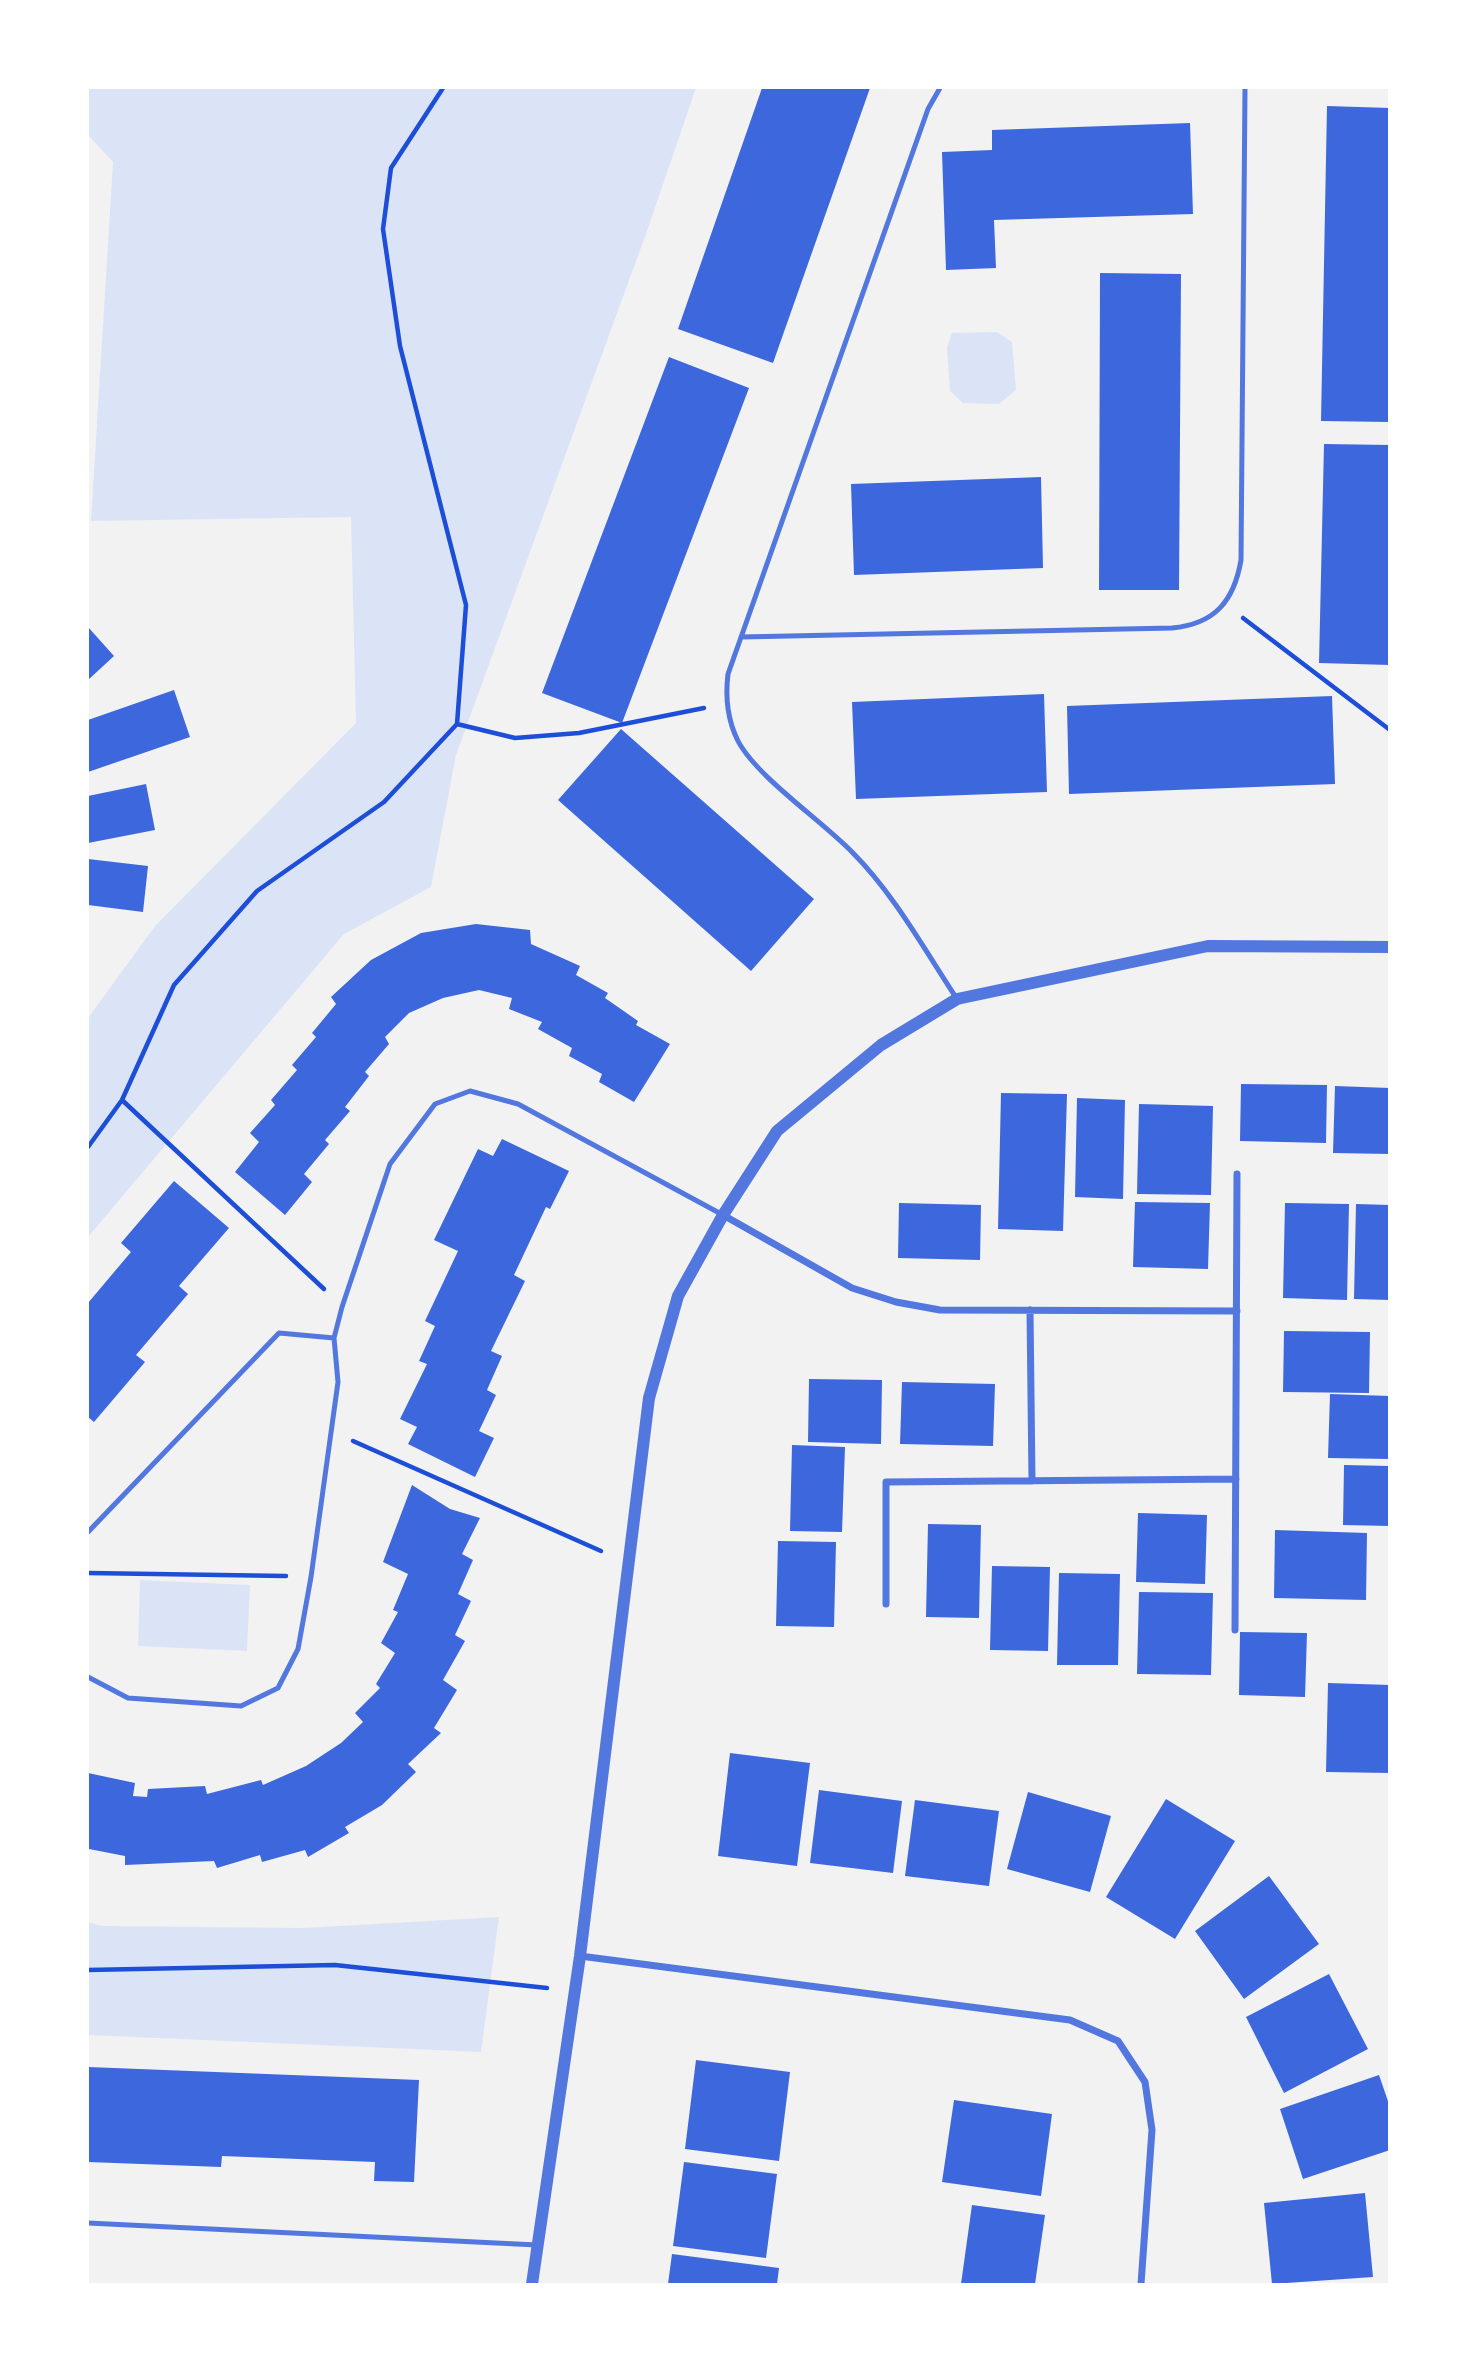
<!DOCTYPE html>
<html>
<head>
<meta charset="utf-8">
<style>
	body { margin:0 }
	#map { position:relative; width:1477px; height:2372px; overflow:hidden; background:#f2f2f2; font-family:Mulish,sans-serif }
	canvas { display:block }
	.frame { position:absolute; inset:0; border:89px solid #fff; pointer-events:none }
</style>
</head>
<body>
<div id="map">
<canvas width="1477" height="2372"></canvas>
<div class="frame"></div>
</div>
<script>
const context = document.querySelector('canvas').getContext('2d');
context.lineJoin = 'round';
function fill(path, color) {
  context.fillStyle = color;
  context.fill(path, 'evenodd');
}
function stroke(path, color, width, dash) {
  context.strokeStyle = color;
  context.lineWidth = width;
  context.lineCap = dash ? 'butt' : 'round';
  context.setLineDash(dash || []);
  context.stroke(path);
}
const green = new Path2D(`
	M 88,88 L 696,88 L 647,231 L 456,755 L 431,887 L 344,934 L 88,1237 L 88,1018 L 155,926 L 356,723 L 351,517 L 91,521 L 113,162 L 88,135 Z
	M 997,332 L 1012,342 L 1016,390 L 999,404 L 963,403 L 950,391 L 947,347 L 952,333 Z
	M 140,1580 L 250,1585 L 247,1651 L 138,1646 Z
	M 499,1917 L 481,2052 L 88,2035 L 88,1922 L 102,1926 L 304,1928 Z`);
const building = new Path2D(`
	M 762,88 L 870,88 L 773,363 L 678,329 Z
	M 1327,106 L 1390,108 L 1390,422 L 1321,421 Z
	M 1190,123 L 1193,214 L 994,220 L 996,268 L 946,270 L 942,152 L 992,150 L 992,130 Z
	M 1100,273 L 1181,274 L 1179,590 L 1099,590 Z
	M 669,357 L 749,388 L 622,723 L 542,693 Z
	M 1324,444 L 1390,445 L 1390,665 L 1319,663 Z
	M 1041,477 L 1043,568 L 854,575 L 851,484 Z
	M 88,627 L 114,656 L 88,680 Z
	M 174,690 L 190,737 L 88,772 L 88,720 Z
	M 1044,694 L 1047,792 L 856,799 L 852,702 Z
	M 1332,696 L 1335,784 L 1069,794 L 1067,706 Z
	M 621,729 L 814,899 L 751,971 L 558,800 Z
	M 146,784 L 155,830 L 88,843 L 88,796 Z
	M 88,859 L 148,866 L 143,912 L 88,905 Z
	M 476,924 L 530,930 L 531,944 L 580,966 L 576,975 L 608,993 L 605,998 L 638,1021 L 636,1025 L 670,1044 L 634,1102 L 599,1082 L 602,1074 L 569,1056 L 572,1048 L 538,1029 L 542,1022 L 509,1009 L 512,998 L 479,990 L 443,998 L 409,1013 L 385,1037 L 389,1044 L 365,1072 L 369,1076 L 345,1107 L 350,1111 L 325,1140 L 329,1144 L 304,1174 L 312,1182 L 285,1215 L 235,1172 L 259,1142 L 250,1133 L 275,1105 L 271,1100 L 297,1070 L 292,1065 L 316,1037 L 312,1033 L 336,1004 L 331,997 L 371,960 L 421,933 Z
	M 1241,1084 L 1327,1085 L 1326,1143 L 1240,1141 Z
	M 1335,1086 L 1390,1088 L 1390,1154 L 1333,1153 Z
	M 1001,1093 L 1067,1094 L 1063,1231 L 998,1229 Z
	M 1077,1098 L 1125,1100 L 1123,1199 L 1075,1197 Z
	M 1139,1104 L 1213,1106 L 1211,1195 L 1137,1194 Z
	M 502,1139 L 569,1171 L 550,1209 L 546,1207 L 514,1275 L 525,1281 L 491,1351 L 502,1356 L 487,1390 L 496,1395 L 479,1431 L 494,1438 L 475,1477 L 408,1444 L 417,1427 L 400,1419 L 427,1364 L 419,1361 L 435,1326 L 425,1321 L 458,1251 L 434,1240 L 478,1149 L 493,1156 Z
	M 174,1181 L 229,1228 L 179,1286 L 188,1294 L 136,1355 L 145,1362 L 94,1422 L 88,1417 L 88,1303 L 131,1252 L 121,1243 Z
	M 1135,1202 L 1210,1203 L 1208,1269 L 1133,1267 Z
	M 899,1203 L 981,1205 L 980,1260 L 898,1258 Z
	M 1285,1203 L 1349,1204 L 1347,1300 L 1283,1298 Z
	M 1356,1204 L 1390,1205 L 1390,1300 L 1354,1299 Z
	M 1284,1331 L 1370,1332 L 1369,1393 L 1283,1392 Z
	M 809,1379 L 882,1380 L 881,1444 L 808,1442 Z
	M 902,1382 L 995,1384 L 993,1446 L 900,1444 Z
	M 1330,1394 L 1390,1396 L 1390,1459 L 1328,1458 Z
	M 792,1445 L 845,1447 L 842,1532 L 790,1531 Z
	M 1344,1465 L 1390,1466 L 1390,1526 L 1343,1525 Z
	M 412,1485 L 450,1509 L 480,1518 L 462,1554 L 473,1560 L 458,1594 L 471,1601 L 455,1635 L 465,1641 L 443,1680 L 457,1690 L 434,1728 L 441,1733 L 408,1764 L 416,1772 L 382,1805 L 345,1827 L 349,1833 L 308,1857 L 305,1850 L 262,1862 L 260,1855 L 217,1868 L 214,1861 L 125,1865 L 125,1856 L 89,1849 L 88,1773 L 135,1783 L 133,1796 L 147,1797 L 148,1789 L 205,1786 L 207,1794 L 261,1780 L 263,1785 L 306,1766 L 341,1743 L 363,1722 L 355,1713 L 380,1688 L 376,1684 L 395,1653 L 381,1643 L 398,1612 L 393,1610 L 408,1574 L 383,1562 Z
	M 1138,1513 L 1207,1515 L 1205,1584 L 1136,1582 Z
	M 928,1524 L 981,1525 L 979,1618 L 926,1617 Z
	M 1275,1530 L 1367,1533 L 1366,1600 L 1274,1598 Z
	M 778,1541 L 836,1542 L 834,1627 L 776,1626 Z
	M 992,1566 L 1050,1567 L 1048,1651 L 990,1650 Z
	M 1059,1573 L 1120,1574 L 1118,1665 L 1057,1665 Z
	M 1139,1592 L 1213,1593 L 1211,1675 L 1137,1674 Z
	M 1240,1632 L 1307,1633 L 1305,1697 L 1239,1695 Z
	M 1328,1683 L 1390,1685 L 1390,1773 L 1326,1772 Z
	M 730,1753 L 810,1763 L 797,1866 L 718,1856 Z
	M 819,1790 L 902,1801 L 893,1873 L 810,1863 Z
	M 1028,1792 L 1111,1816 L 1090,1892 L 1007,1869 Z
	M 1166,1799 L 1235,1841 L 1175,1939 L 1106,1897 Z
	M 915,1800 L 999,1811 L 989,1886 L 905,1876 Z
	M 1269,1876 L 1319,1944 L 1244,1999 L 1195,1931 Z
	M 1329,1974 L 1368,2049 L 1284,2093 L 1246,2017 Z
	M 696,2060 L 790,2072 L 779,2161 L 685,2149 Z
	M 88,2067 L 419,2080 L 414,2182 L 374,2181 L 375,2162 L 222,2156 L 221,2167 L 88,2162 Z
	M 1379,2075 L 1390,2107 L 1390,2150 L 1303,2179 L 1280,2109 Z
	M 954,2100 L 1052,2114 L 1041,2196 L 942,2182 Z
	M 684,2162 L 777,2174 L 766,2258 L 673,2246 Z
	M 1365,2193 L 1373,2277 L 1272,2284 L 1264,2203 Z
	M 972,2205 L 1045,2215 L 1035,2284 L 961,2284 Z
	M 672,2254 L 779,2268 L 777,2284 L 668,2284 Z`);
const path = new Path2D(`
	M 1243,618 L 1390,730
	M 457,724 L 515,738 L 579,733 L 704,708
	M 122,1100 L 324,1289
	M 88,1147 L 122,1100 L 174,985 L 257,891 L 384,802 L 457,724 L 466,605 L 400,346 L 383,229 L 391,168 L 443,88
	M 353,1441 L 601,1551
	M 88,1573 L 286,1576
	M 88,1970 L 335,1965 L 547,1988`);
const service = new Path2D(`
	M 940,88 L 928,109 L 728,674 C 725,698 727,719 738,741 C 757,777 821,820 852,852 C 894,894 924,949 957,999
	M 741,637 L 1172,628 C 1215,624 1234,601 1241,560 L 1245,88
	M 88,1532 L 279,1333 L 334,1338
	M 88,1677 L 128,1698 L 241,1706 L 278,1688 L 298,1649 L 311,1577 L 338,1382 L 334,1338 L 342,1307 L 390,1164 L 435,1104 L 470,1091 L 518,1104 L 723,1215
	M 88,2223 L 537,2245`);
const minor = new Path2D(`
	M 723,1215 L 852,1288 L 896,1302 L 940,1310 L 1237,1311
	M 1030,1310 L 1032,1481
	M 886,1604 L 886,1482 L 1236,1479
	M 1235,1630 L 1237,1174
	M 580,1956 L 1070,2020 L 1118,2041 L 1145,2082 L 1152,2130 L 1141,2284`);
const tertiary = new Path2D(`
	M 532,2284 L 580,1956 L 649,1398 L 678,1296 L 723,1215 L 777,1131 L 881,1045 L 957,999 L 1208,946 L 1390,947`);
fill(green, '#dbe4f7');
fill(building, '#3d67dc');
stroke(path, '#1d4ed8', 4.5);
stroke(service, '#5277de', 5);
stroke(minor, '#5277de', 7);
stroke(tertiary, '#5277de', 12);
</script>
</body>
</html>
